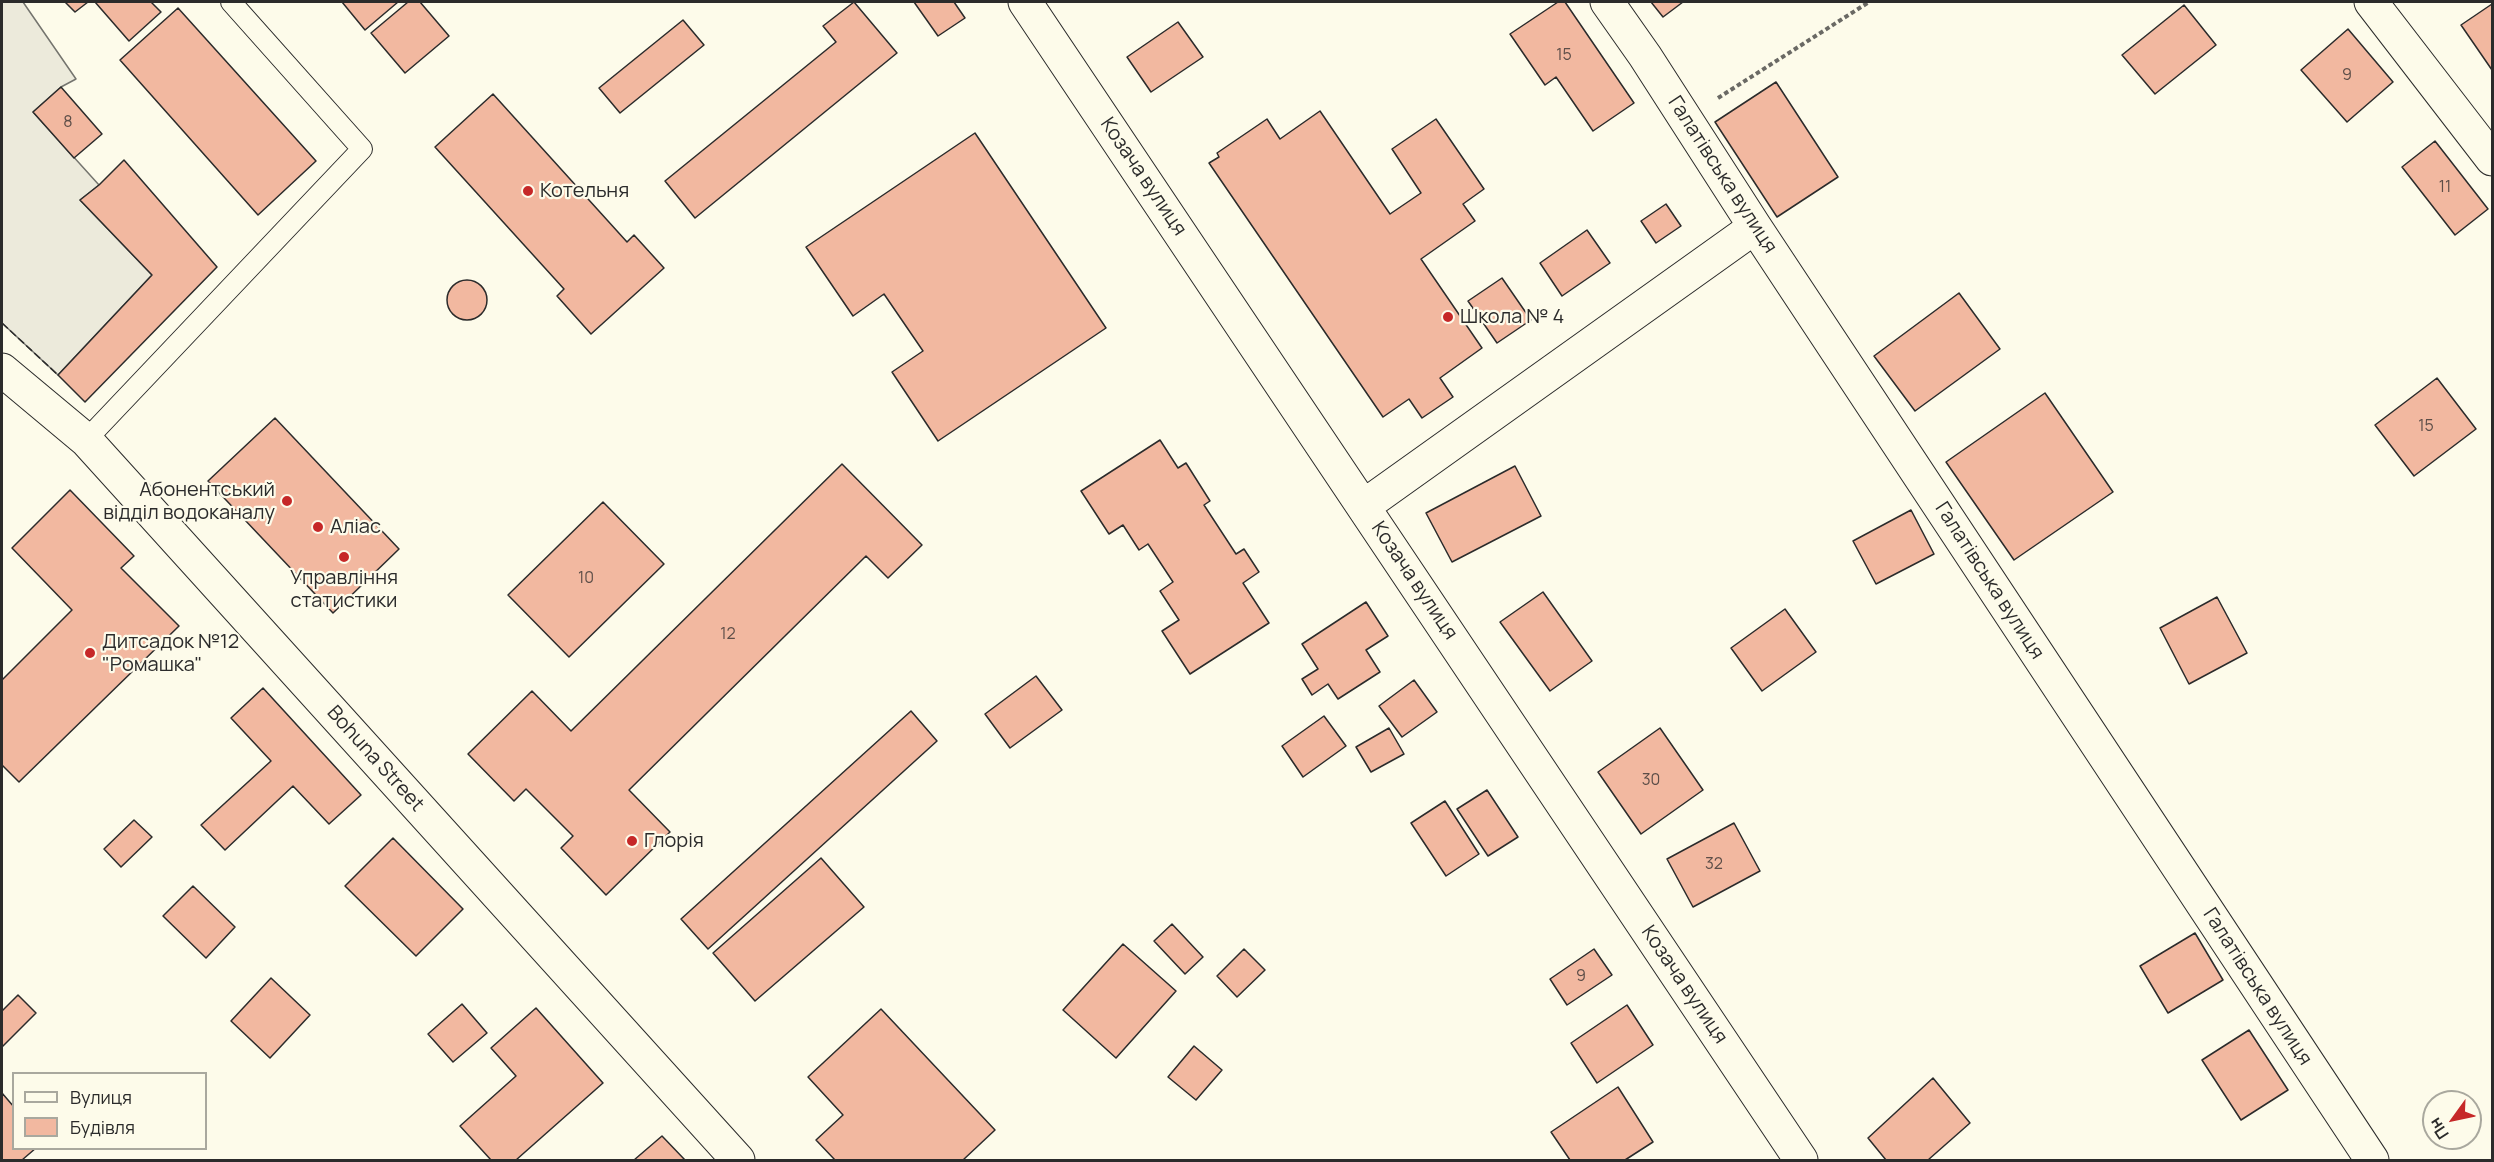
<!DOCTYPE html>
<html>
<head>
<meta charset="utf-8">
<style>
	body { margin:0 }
	#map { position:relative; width:2494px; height:1162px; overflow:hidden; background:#fdfbea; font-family:Manrope,sans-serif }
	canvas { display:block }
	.frame { position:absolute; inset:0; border:3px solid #2b2b2b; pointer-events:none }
	.legend { position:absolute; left:12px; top:1072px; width:195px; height:78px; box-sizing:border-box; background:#fdfbea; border:2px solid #a9a89e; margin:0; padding:8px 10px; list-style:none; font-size:18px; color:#2b2b2b }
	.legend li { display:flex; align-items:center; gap:12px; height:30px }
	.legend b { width:30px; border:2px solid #a9a89e }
	.north { position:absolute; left:2422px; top:1090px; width:60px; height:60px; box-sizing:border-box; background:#fdfbea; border:2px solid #a9a89e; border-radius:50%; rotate:237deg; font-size:16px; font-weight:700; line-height:24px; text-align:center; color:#2b2b2b }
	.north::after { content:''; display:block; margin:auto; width:21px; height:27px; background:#c62828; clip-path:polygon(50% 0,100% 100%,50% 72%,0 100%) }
</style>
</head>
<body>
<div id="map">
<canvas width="2494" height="1162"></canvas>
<div class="frame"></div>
<ul class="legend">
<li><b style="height:8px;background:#fdfbea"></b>Вулиця</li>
<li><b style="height:16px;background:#f2b8a0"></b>Будівля</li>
</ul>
<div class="north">Пн</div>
</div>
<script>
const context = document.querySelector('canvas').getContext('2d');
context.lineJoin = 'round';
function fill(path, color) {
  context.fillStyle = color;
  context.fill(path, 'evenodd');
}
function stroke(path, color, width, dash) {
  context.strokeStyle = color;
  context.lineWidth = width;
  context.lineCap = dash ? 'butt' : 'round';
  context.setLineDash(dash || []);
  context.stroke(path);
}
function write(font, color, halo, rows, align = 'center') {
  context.font = font + ' Manrope,sans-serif';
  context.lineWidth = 4.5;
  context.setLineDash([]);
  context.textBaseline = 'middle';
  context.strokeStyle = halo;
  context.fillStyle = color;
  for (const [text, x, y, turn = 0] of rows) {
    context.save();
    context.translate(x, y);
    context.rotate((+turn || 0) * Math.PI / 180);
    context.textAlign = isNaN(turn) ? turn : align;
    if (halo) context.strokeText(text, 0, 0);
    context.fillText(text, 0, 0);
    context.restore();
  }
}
const parking = new Path2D(`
	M 2,2 L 23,2 L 76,79 L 61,87 L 33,112 L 99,185 L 80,200 L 152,275 L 58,375 L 2,323 Z`);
const building = new Path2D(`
	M 65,2 L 88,2 L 75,12 Z
	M 95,2 L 151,2 L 161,12 L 129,41 Z
	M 342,2 L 398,2 L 365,30 Z
	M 408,2 L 420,2 L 449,36 L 405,73 L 371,33 Z
	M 854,2 L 897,53 L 695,218 L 665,181 L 836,42 L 823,26 Z
	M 914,2 L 954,2 L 965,18 L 938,36 Z
	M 1558,2 L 1565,2 L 1634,103 L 1593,131 L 1556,77 L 1545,85 L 1510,34 Z
	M 1651,2 L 1683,2 L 1663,17 Z
	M 2492,4 L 2492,70 L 2461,25 Z
	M 2184,5 L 2216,45 L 2155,94 L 2122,55 Z
	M 178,8 L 316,161 L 258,215 L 120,60 Z
	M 683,20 L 704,45 L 620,113 L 599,88 Z
	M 1178,22 L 1203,57 L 1151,92 L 1127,57 Z
	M 2348,29 L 2393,82 L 2347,122 L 2301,70 Z
	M 1776,82 L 1838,177 L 1777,217 L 1715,122 Z
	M 61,87 L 102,134 L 74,158 L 33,112 Z
	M 493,94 L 627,242 L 634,235 L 664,268 L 591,334 L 557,296 L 564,289 L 435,147 Z
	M 1320,111 L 1390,214 L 1421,193 L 1392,149 L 1436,119 L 1484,189 L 1463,204 L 1475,221 L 1421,259 L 1482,348 L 1440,378 L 1453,397 L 1422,418 L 1409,399 L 1383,417 L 1209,163 L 1219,157 L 1217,153 L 1267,119 L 1280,139 Z
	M 975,133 L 1106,328 L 938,441 L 892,372 L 923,351 L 884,294 L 853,316 L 806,247 Z
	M 2435,141 L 2488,209 L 2455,235 L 2402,167 Z
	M 124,160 L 217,267 L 85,402 L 58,375 L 152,275 L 80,200 L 99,185 Z
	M 1666,204 L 1681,226 L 1656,243 L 1641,221 Z
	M 1587,230 L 1610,263 L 1562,296 L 1540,263 Z
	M 1502,278 L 1531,320 L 1497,343 L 1468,301 Z
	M447 300a20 20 0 1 1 40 0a20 20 0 1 1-40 0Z
	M 1959,293 L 2000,349 L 1915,411 L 1874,356 Z
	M 2437,378 L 2476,429 L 2414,476 L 2375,425 Z
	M 2045,393 L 2113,492 L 2014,560 L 1946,462 Z
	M 275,418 L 399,549 L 333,613 L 208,481 Z
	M 1160,440 L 1178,468 L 1186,463 L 1210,501 L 1204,505 L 1236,554 L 1244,549 L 1259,572 L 1243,583 L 1269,623 L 1190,674 L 1162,631 L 1179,620 L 1160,591 L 1173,582 L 1148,544 L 1139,550 L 1123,525 L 1109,534 L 1081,491 Z
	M 842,464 L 922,545 L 888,578 L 866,556 L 629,790 L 670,832 L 606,895 L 561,848 L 573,836 L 526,789 L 514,801 L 468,754 L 532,691 L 571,731 Z
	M 1515,466 L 1541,516 L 1452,562 L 1426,513 Z
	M 70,490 L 134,556 L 121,568 L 179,626 L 19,782 L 2,765 L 2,680 L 72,610 L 12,548 Z
	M 603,502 L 664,564 L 569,657 L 508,595 Z
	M 1911,510 L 1934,554 L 1876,584 L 1853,541 Z
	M 1543,592 L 1592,661 L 1550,691 L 1500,622 Z
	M 2217,597 L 2247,653 L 2189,684 L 2160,628 Z
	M 1366,602 L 1388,636 L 1366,650 L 1380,672 L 1338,699 L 1328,684 L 1312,695 L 1302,679 L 1318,669 L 1302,644 Z
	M 1785,609 L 1816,652 L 1762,691 L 1731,648 Z
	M 1036,676 L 1062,710 L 1010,748 L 985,714 Z
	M 1414,680 L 1437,712 L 1402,737 L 1379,706 Z
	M 263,688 L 361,795 L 329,824 L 293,786 L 225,850 L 201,825 L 271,761 L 231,718 Z
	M 911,711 L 937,741 L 708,949 L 681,919 Z
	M 1324,716 L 1346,746 L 1303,777 L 1282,746 Z
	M 1389,728 L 1404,754 L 1371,772 L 1356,747 Z
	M 1660,728 L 1703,790 L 1641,834 L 1598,772 Z
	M 1487,790 L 1518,837 L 1488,856 L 1457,809 Z
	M 1445,801 L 1479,854 L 1446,876 L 1411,823 Z
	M 134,820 L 152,837 L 121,867 L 104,849 Z
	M 1734,823 L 1760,871 L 1693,907 L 1667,859 Z
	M 393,838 L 463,909 L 416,956 L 345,886 Z
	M 821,858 L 864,907 L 755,1001 L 713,953 Z
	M 193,886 L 235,927 L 206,958 L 163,916 Z
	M 1172,924 L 1203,957 L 1185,974 L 1154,941 Z
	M 2195,933 L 2223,980 L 2168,1013 L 2140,966 Z
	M 1123,944 L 1176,991 L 1116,1058 L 1063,1010 Z
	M 1244,949 L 1265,970 L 1237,997 L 1217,976 Z
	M 1594,949 L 1612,975 L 1567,1005 L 1550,979 Z
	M 271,978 L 310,1015 L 270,1058 L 231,1021 Z
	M 18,995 L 36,1013 L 2,1047 L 2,1011 Z
	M 462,1004 L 487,1033 L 453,1062 L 428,1034 Z
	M 1627,1005 L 1653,1045 L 1597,1083 L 1571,1043 Z
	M 536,1008 L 603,1083 L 516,1160 L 491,1160 L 460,1126 L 516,1076 L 491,1048 Z
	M 881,1009 L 995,1130 L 963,1160 L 835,1160 L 816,1140 L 843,1115 L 808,1077 Z
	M 2249,1030 L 2288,1090 L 2241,1120 L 2202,1060 Z
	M 1194,1046 L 1222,1070 L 1196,1100 L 1168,1077 Z
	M 1933,1078 L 1970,1123 L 1928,1160 L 1886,1160 L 1868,1138 Z
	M 1618,1087 L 1653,1142 L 1625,1160 L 1570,1160 L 1551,1132 Z
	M 2,1093 L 14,1107 L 14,1148 L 36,1148 L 22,1160 L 2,1160 Z
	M 662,1136 L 685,1160 L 634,1160 Z`);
const path = new Path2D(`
	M 1718,98 L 1869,2`);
const lane = new Path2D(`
	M 86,440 L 362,149 L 231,2`);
const street = new Path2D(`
	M 1025,2 L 1801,1160
	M 1607,2 L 1645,56 L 1755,227 L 2372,1160
	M 2371,2 L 2492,159
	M 2,370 L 86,440 L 738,1160
	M 1364,506 L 1755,227`);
const fence = new Path2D(`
	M 2,323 L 58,375`);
const markers = [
	[528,191,6,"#c62828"],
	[1448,317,6,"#c62828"],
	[287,501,6,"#c62828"],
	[318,527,6,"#c62828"],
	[344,557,6,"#c62828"],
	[90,653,6,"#c62828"],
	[632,841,6,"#c62828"]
];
const numberNames = [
	["15",1564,56],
	["9",2347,76],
	["8",68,123],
	["11",2445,188],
	["15",2426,427],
	["10",586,579],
	["12",728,635],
	["30",1651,781],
	["32",1714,865],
	["9",1581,977]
];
const streetNames = [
	["Галатівська вулиця",1722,175,57],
	["Козача вулиця",1143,177,56],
	["Козача вулиця",1414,581,56],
	["Галатівська вулиця",1989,581,57],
	["Bohuna Street",375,759,48],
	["Козача вулиця",1684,985,56],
	["Галатівська вулиця",2257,987,57]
];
const poiNames = [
	["Котельня",540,191],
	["Школа № 4",1460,317],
	["Абонентський",275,490,"right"],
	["відділ водоканалу",275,513,"right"],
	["Аліас",330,527],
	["Управління",344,578,"center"],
	["статистики",344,601,"center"],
	["Дитсадок №12",102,642],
	["\"Ромашка\"",102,665],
	["Глорія",644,841]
];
fill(parking, '#eceadb');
stroke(parking, '#74746e', 1.5);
fill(building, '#f2b8a0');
stroke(building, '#2b2b2b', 1.5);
stroke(lane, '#2b2b2b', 22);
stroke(street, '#2b2b2b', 35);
stroke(path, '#6a6964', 4, [4.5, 3]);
stroke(lane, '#fdfbea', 20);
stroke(street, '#fdfbea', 33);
stroke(fence, '#2b2b2b', 1.5, [8, 3]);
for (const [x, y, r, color] of markers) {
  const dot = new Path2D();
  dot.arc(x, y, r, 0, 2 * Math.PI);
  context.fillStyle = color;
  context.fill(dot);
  stroke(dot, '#fdfbea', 2);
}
write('16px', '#5d4e48', null, numberNames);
write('20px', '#2b2b2b', '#fdfbea', streetNames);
write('20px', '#2b2b2b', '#fdfbea', poiNames, 'left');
</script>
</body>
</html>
